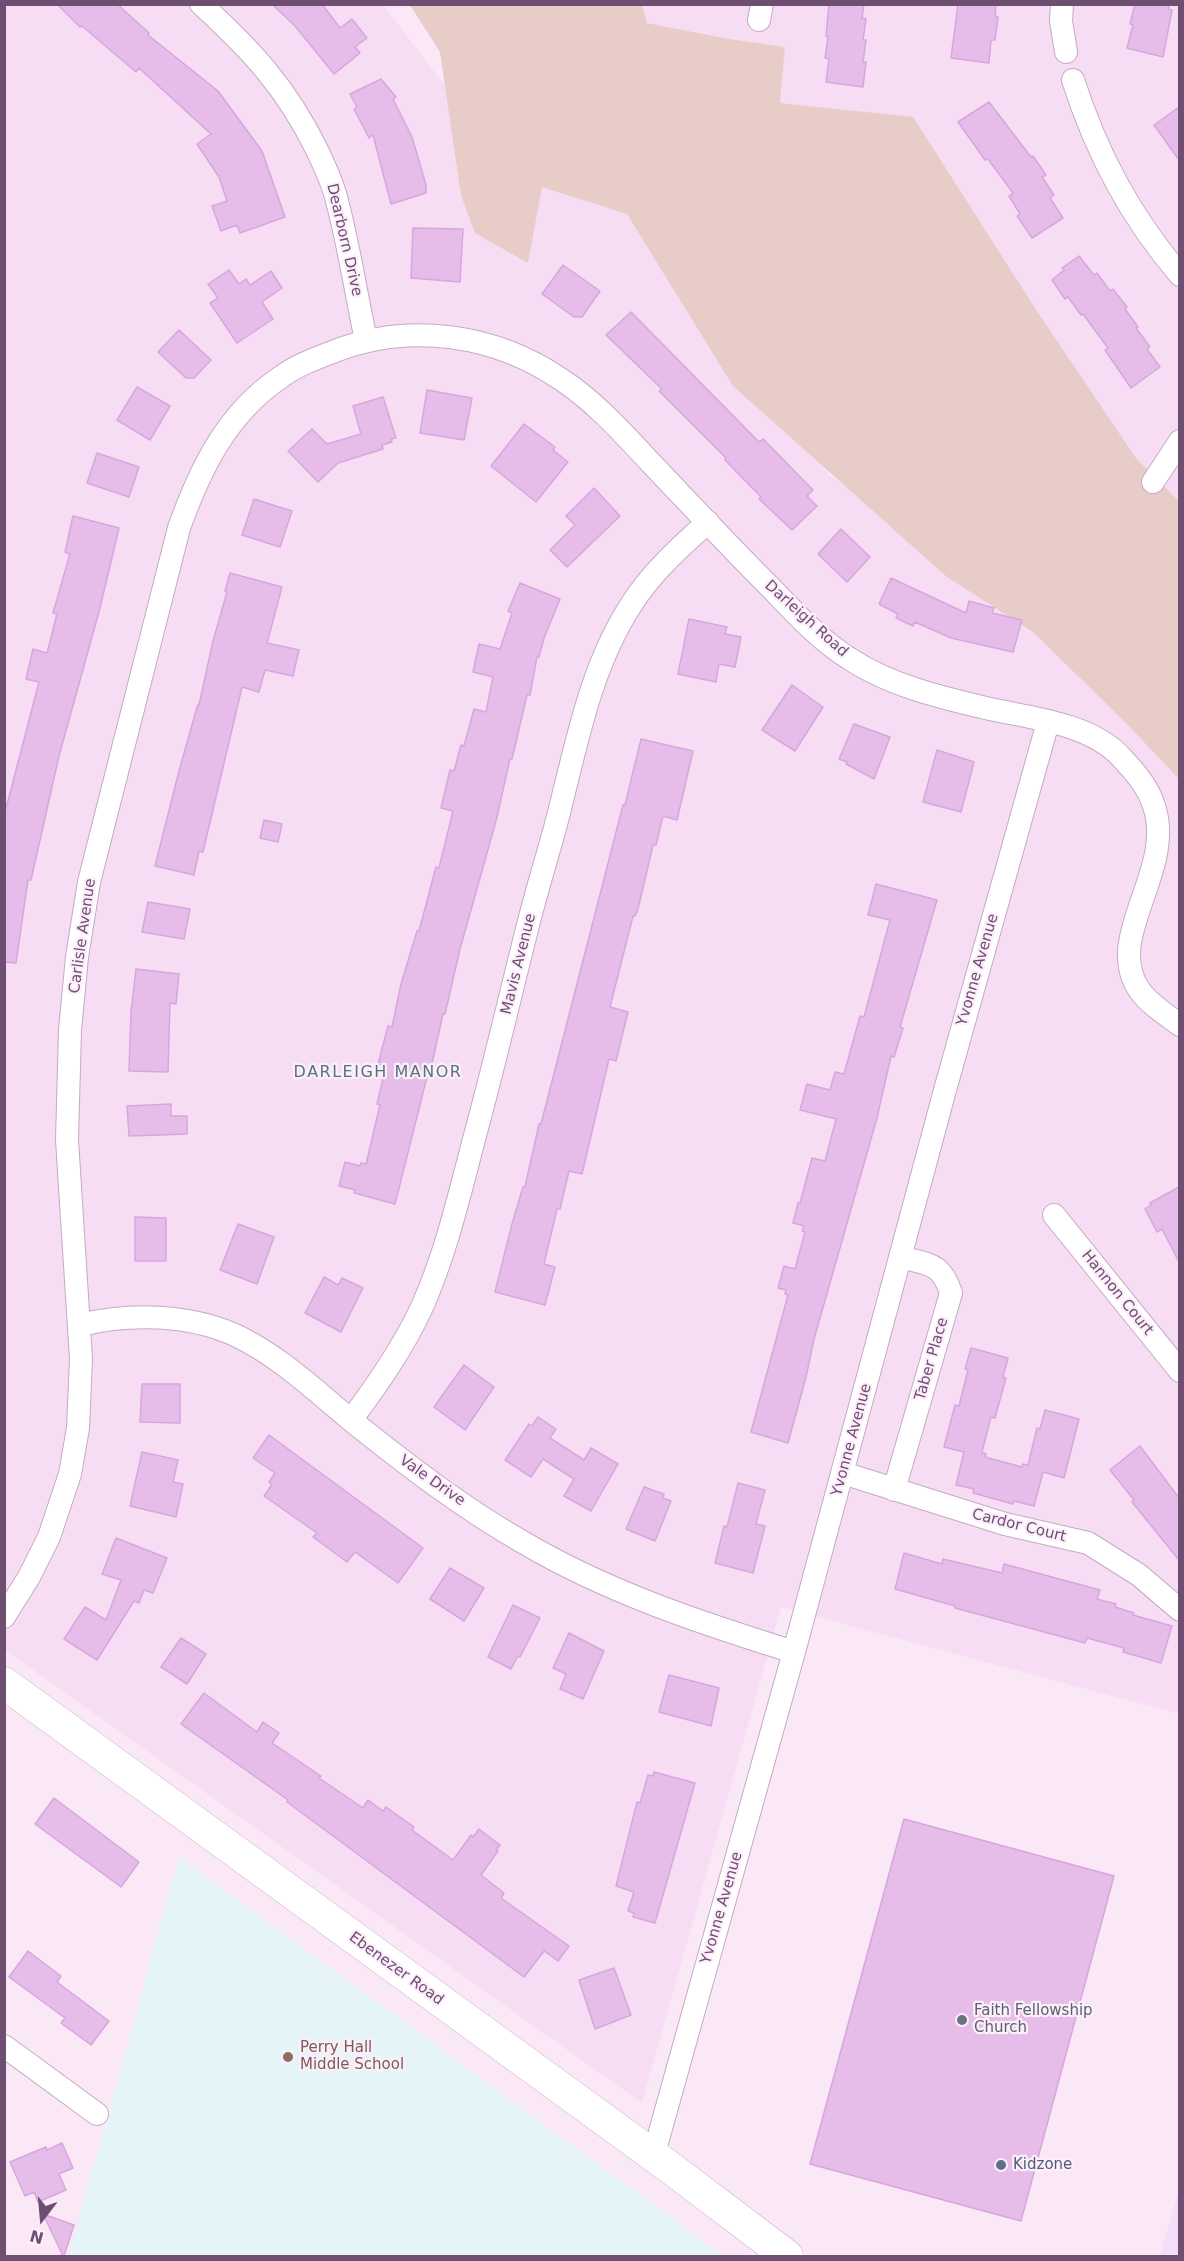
<!DOCTYPE html>
<html>
<head>
<meta charset="utf-8">
<style>
	body { margin:0 }
	#map { position:relative; width:1184px; height:2261px; overflow:hidden; background:#fae8f7; font-family:"DejaVu Sans",sans-serif }
	canvas { display:block }
	.frame { position:absolute; inset:0; border:6px solid #6e4f72; pointer-events:none }
	.north { position:absolute; left:12px; top:2189px; width:60px; height:60px; -webkit-text-stroke:4px #fdeefb; paint-order:stroke; rotate:196deg; font-size:16px; font-weight:700; line-height:24px; text-align:center; color:#6e4f72 }
	.north::after { content:''; display:block; margin:auto; width:21px; height:27px; background:#6e4f72; clip-path:polygon(50% 0,100% 100%,50% 72%,0 100%) }
</style>
</head>
<body>
<div id="map">
<canvas width="1184" height="2261"></canvas>
<div class="frame"></div>
<div class="north">N</div>
</div>
<script>
const context = document.querySelector('canvas').getContext('2d');
context.lineJoin = 'round';
function fill(path, color) {
  context.fillStyle = color;
  context.fill(path, 'evenodd');
}
function stroke(path, color, width, dash) {
  context.strokeStyle = color;
  context.lineWidth = width;
  context.lineCap = dash ? 'butt' : 'round';
  context.setLineDash(dash || []);
  context.stroke(path);
}
function write(font, color, halo, rows, align = 'center') {
  context.font = font + ' "DejaVu Sans",sans-serif';
  context.lineWidth = 4.5;
  context.setLineDash([]);
  context.textBaseline = 'middle';
  context.strokeStyle = halo;
  context.fillStyle = color;
  for (const [text, x, y, turn = 0] of rows) {
    context.save();
    context.translate(x, y);
    context.rotate((+turn || 0) * Math.PI / 180);
    context.textAlign = isNaN(turn) ? turn : align;
    if (halo) context.strokeText(text, 0, 0);
    context.fillText(text, 0, 0);
    context.restore();
  }
}
const residential = new Path2D(`
	M 5,5 L 383,5 L 467,114 L 627,214 L 829,475 L 1061,624 L 1179,772 L 1179,1714 L 781,1607 L 642,2103 L 5,1650 Z
	M 642,5 L 1179,5 L 1179,501 L 1136,458 L 1037,311 L 913,118 L 780,103 L 785,47 L 729,39 L 647,23 Z`);
const commercial = new Path2D(`
	M 1179,2189 L 1179,2256 L 1160,2256 Z`);
const education = new Path2D(`
	M 179,1857 L 723,2256 L 69,2256 Z`);
const green = new Path2D(`
	M 410,5 L 642,5 L 647,23 L 729,39 L 785,47 L 780,103 L 913,117 L 1037,311 L 1136,458 L 1179,501 L 1179,779 L 1126,723 L 1033,632 L 947,577 L 733,386 L 627,214 L 542,187 L 528,263 L 475,233 L 461,195 L 440,52 Z`);
const building = new Path2D(`
	M 57,4 L 117,4 L 149,33 L 148,35 L 218,91 L 262,151 L 285,217 L 240,233 L 237,225 L 221,231 L 212,206 L 227,201 L 219,177 L 197,144 L 211,134 L 139,68 L 136,72 L 82,26 L 80,27 Z
	M 272,4 L 322,4 L 340,28 L 352,19 L 367,38 L 355,47 L 360,53 L 334,74 L 295,26 Z
	M 829,4 L 864,4 L 862,18 L 866,19 L 863,40 L 866,40 L 863,62 L 866,62 L 863,87 L 826,82 L 829,59 L 825,58 L 828,37 L 826,36 Z
	M 958,4 L 996,4 L 995,16 L 998,17 L 995,40 L 991,40 L 989,63 L 951,58 Z
	M 1135,4 L 1170,4 L 1168,9 L 1172,10 L 1163,57 L 1127,48 L 1133,25 L 1130,24 Z
	M 381,79 L 396,97 L 393,99 L 412,137 L 426,185 L 426,193 L 391,204 L 373,135 L 369,138 L 354,109 L 357,107 L 350,94 Z
	M 989,102 L 1031,157 L 1033,156 L 1046,175 L 1042,177 L 1054,195 L 1050,198 L 1063,218 L 1032,238 L 1017,216 L 1020,214 L 1009,196 L 1013,193 L 988,159 L 985,160 L 958,122 Z
	M 1179,107 L 1179,160 L 1154,125 Z
	M 413,228 L 463,229 L 460,282 L 411,278 Z
	M 1079,256 L 1094,275 L 1097,273 L 1110,291 L 1113,289 L 1127,307 L 1125,309 L 1138,327 L 1136,328 L 1150,347 L 1147,349 L 1160,367 L 1131,388 L 1105,350 L 1108,348 L 1083,314 L 1081,315 L 1068,297 L 1065,299 L 1052,280 L 1064,270 L 1062,268 Z
	M 563,265 L 600,291 L 582,317 L 574,317 L 542,294 Z
	M 229,270 L 239,284 L 246,279 L 250,285 L 271,271 L 282,288 L 262,302 L 273,319 L 237,343 L 210,303 L 218,298 L 208,284 Z
	M 631,312 L 759,442 L 763,439 L 813,490 L 807,496 L 817,506 L 792,530 L 759,499 L 761,497 L 725,460 L 726,458 L 659,391 L 662,389 L 606,335 Z
	M 179,330 L 211,360 L 194,378 L 186,378 L 158,352 Z
	M 137,387 L 170,406 L 150,440 L 117,420 Z
	M 427,390 L 472,398 L 464,440 L 420,433 Z
	M 383,397 L 396,438 L 391,439 L 392,442 L 382,445 L 383,449 L 338,463 L 318,482 L 288,451 L 312,429 L 327,444 L 361,434 L 353,406 Z
	M 524,424 L 555,447 L 553,450 L 568,462 L 536,502 L 491,466 Z
	M 97,453 L 139,467 L 129,497 L 87,483 Z
	M 594,488 L 620,516 L 567,567 L 550,550 L 575,525 L 566,516 Z
	M 254,499 L 292,511 L 280,547 L 242,535 Z
	M 73,516 L 119,528 L 100,608 L 59,756 L 31,880 L 28,880 L 16,963 L 4,962 L 4,816 L 39,682 L 26,679 L 33,649 L 47,653 L 57,614 L 53,613 L 70,554 L 65,552 Z
	M 841,529 L 870,557 L 847,582 L 818,554 Z
	M 230,573 L 282,587 L 267,643 L 299,650 L 293,676 L 265,670 L 259,692 L 242,687 L 203,852 L 199,851 L 194,875 L 155,866 L 179,771 L 198,704 L 199,705 L 213,641 L 227,592 L 225,591 Z
	M 891,578 L 966,613 L 969,601 L 994,608 L 992,613 L 1022,620 L 1013,652 L 951,638 L 915,622 L 913,626 L 896,618 L 898,614 L 879,604 Z
	M 520,583 L 560,599 L 544,638 L 539,657 L 537,657 L 530,695 L 527,695 L 512,759 L 510,759 L 496,821 L 460,949 L 445,1014 L 443,1014 L 429,1077 L 427,1077 L 395,1204 L 354,1193 L 355,1190 L 339,1186 L 345,1162 L 360,1166 L 361,1163 L 366,1164 L 380,1105 L 377,1104 L 386,1066 L 378,1064 L 388,1026 L 392,1027 L 401,984 L 417,931 L 419,931 L 436,867 L 439,868 L 453,811 L 441,808 L 450,770 L 454,771 L 461,745 L 464,746 L 474,709 L 486,712 L 493,677 L 473,672 L 479,644 L 500,649 L 512,613 L 508,611 Z
	M 689,619 L 727,627 L 725,634 L 741,637 L 735,667 L 719,664 L 716,682 L 678,674 Z
	M 792,685 L 823,707 L 795,751 L 762,730 Z
	M 854,724 L 890,737 L 874,779 L 846,764 L 847,762 L 839,759 Z
	M 641,739 L 693,751 L 677,820 L 663,816 L 656,845 L 653,845 L 638,909 L 635,916 L 633,916 L 610,1007 L 628,1012 L 616,1061 L 609,1059 L 582,1174 L 569,1171 L 560,1209 L 557,1209 L 544,1264 L 555,1267 L 545,1305 L 495,1292 L 512,1224 L 523,1187 L 525,1187 L 539,1124 L 541,1124 L 623,805 L 625,805 Z
	M 937,750 L 974,762 L 961,812 L 923,802 Z
	M 264,820 L 282,824 L 278,842 L 260,838 Z
	M 876,884 L 937,900 L 900,1027 L 903,1028 L 894,1057 L 891,1056 L 877,1118 L 814,1339 L 806,1377 L 788,1443 L 751,1432 L 788,1295 L 785,1294 L 786,1290 L 778,1288 L 784,1266 L 795,1269 L 805,1232 L 802,1231 L 804,1226 L 793,1223 L 798,1203 L 800,1203 L 812,1158 L 825,1161 L 836,1119 L 800,1110 L 807,1084 L 830,1090 L 835,1072 L 844,1074 L 860,1016 L 864,1017 L 890,920 L 868,915 Z
	M 148,902 L 190,909 L 184,939 L 142,932 Z
	M 136,969 L 179,974 L 176,1004 L 170,1003 L 168,1072 L 129,1071 L 131,1012 Z
	M 171,1104 L 171,1116 L 187,1116 L 187,1134 L 129,1136 L 127,1106 Z
	M 1179,1187 L 1179,1262 L 1162,1229 L 1157,1232 L 1145,1209 L 1151,1205 L 1150,1203 Z
	M 135,1217 L 166,1218 L 166,1261 L 135,1261 Z
	M 238,1224 L 274,1237 L 257,1284 L 220,1270 Z
	M 324,1277 L 338,1285 L 342,1278 L 363,1288 L 341,1332 L 305,1313 Z
	M 971,1348 L 1008,1358 L 1003,1377 L 1006,1378 L 995,1418 L 991,1417 L 982,1452 L 986,1454 L 985,1457 L 1022,1467 L 1023,1464 L 1028,1465 L 1037,1428 L 1040,1429 L 1045,1410 L 1079,1419 L 1064,1478 L 1043,1472 L 1034,1506 L 1014,1501 L 1013,1504 L 973,1493 L 974,1489 L 956,1485 L 964,1452 L 944,1447 L 955,1405 L 959,1406 L 968,1370 L 965,1369 Z
	M 464,1365 L 494,1387 L 465,1430 L 434,1407 Z
	M 142,1384 L 180,1384 L 180,1423 L 140,1422 Z
	M 538,1417 L 556,1429 L 550,1438 L 584,1460 L 591,1448 L 618,1464 L 591,1511 L 564,1496 L 574,1479 L 543,1459 L 531,1477 L 505,1460 L 529,1424 L 532,1426 Z
	M 269,1435 L 423,1548 L 398,1583 L 355,1552 L 347,1562 L 313,1537 L 317,1533 L 264,1496 L 272,1485 L 269,1482 L 275,1473 L 253,1458 Z
	M 1140,1446 L 1179,1498 L 1179,1560 L 1132,1502 L 1134,1500 L 1110,1470 Z
	M 142,1452 L 178,1460 L 173,1482 L 183,1484 L 176,1517 L 130,1506 Z
	M 738,1483 L 765,1490 L 756,1524 L 765,1526 L 753,1573 L 715,1563 L 724,1526 L 727,1527 Z
	M 644,1487 L 664,1494 L 663,1498 L 671,1501 L 655,1541 L 626,1529 Z
	M 116,1538 L 167,1558 L 153,1593 L 144,1590 L 139,1603 L 134,1601 L 97,1660 L 64,1639 L 85,1607 L 106,1620 L 121,1580 L 102,1574 Z
	M 904,1553 L 942,1564 L 943,1559 L 1002,1573 L 1004,1564 L 1100,1590 L 1097,1599 L 1116,1604 L 1115,1607 L 1134,1613 L 1133,1615 L 1172,1626 L 1161,1663 L 1123,1652 L 1124,1648 L 1087,1638 L 1085,1643 L 955,1608 L 955,1606 L 895,1589 Z
	M 450,1568 L 484,1588 L 464,1621 L 430,1599 Z
	M 513,1605 L 540,1618 L 520,1657 L 518,1656 L 511,1669 L 488,1657 Z
	M 569,1633 L 604,1651 L 583,1699 L 560,1689 L 566,1674 L 553,1668 Z
	M 181,1638 L 206,1654 L 187,1684 L 161,1667 Z
	M 669,1675 L 719,1688 L 711,1726 L 659,1712 Z
	M 204,1693 L 257,1732 L 263,1722 L 279,1733 L 272,1743 L 321,1776 L 319,1778 L 363,1808 L 368,1800 L 383,1811 L 386,1807 L 414,1827 L 412,1830 L 453,1860 L 471,1835 L 473,1837 L 479,1829 L 500,1845 L 496,1850 L 498,1851 L 481,1875 L 504,1893 L 501,1898 L 569,1946 L 558,1961 L 544,1951 L 524,1977 L 287,1802 L 288,1800 L 181,1724 Z
	M 654,1772 L 695,1783 L 655,1923 L 633,1917 L 634,1913 L 628,1911 L 634,1892 L 616,1886 L 637,1802 L 640,1803 L 648,1775 L 653,1776 Z
	M 54,1798 L 139,1862 L 121,1887 L 35,1824 Z
	M 904,1819 L 1114,1876 L 1021,2221 L 810,2164 Z
	M 28,1951 L 61,1976 L 57,1982 L 109,2021 L 91,2045 L 61,2023 L 65,2018 L 9,1977 Z
	M 614,1968 L 631,2015 L 595,2029 L 579,1980 Z
	M 62,2143 L 73,2168 L 59,2174 L 66,2190 L 38,2202 L 34,2192 L 25,2196 L 10,2162 L 46,2147 L 47,2150 Z
	M 43,2214 L 74,2225 L 64,2256 L 63,2256 Z`);
const street = new Path2D(`
	M 201,4 C 252,51 286,87 317,150 C 325,167 333,183 337,201 C 349,246 356,294 366,340
	M 1062,4 L 1061,21 L 1066,52
	M 759,20 L 762,4
	M 1073,80 C 1097,154 1130,216 1180,275
	M 1153,482 L 1180,441
	M 1054,1215 L 1180,1371
	M 80,1325 C 130,1313 188,1314 235,1335 C 278,1355 316,1391 352,1421 C 407,1465 464,1509 526,1544 C 610,1593 701,1623 794,1652
	M 351,1420 C 378,1384 403,1348 422,1307 C 447,1251 461,1188 477,1128 C 494,1065 509,1001 525,937 C 534,900 545,864 555,828 C 575,753 588,671 631,605 C 651,573 680,547 708,522
	M 843,1473 L 1005,1524 L 1088,1543 L 1139,1575 L 1180,1610
	M 894,1490 L 951,1293 C 941,1262 929,1265 901,1257
	M 4,1617 L 29,1577 L 49,1537 L 70,1474 L 78,1428 L 81,1359 L 67,1140 L 70,1030 L 77,957 L 89,882 L 179,528 C 200,469 227,413 281,377 C 297,365 317,358 335,351 C 410,322 495,334 562,380 C 594,401 622,432 649,461 C 690,504 731,548 773,590 C 797,615 821,641 850,659 C 891,686 943,698 990,709 C 1032,718 1091,724 1121,757 C 1134,771 1148,786 1154,806 C 1176,871 1102,938 1140,991 C 1150,1005 1167,1015 1180,1025
	M 4,2046 L 97,2114
	M 653,2157 L 794,1652 L 945,1090 L 1048,722`);
const secondary = new Path2D(`
	M 4,1683 L 672,2169 L 787,2256`);
const markers = [
	[962,2020,6,"#6b7280"],
	[288,2057,6,"#8d6e63"],
	[1001,2165,6,"#5c6f8a"]
];
const streetNames = [
	["Dearborn Drive",344,240,77],
	["Darleigh Road",806,619,42],
	["Carlisle Avenue",83,936,-82],
	["Mavis Avenue",519,964,-76],
	["Yvonne Avenue",978,970,-74],
	["Hannon Court",1117,1293,51],
	["Taber Place",932,1359,-74],
	["Yvonne Avenue",852,1440,-75],
	["Vale Drive",432,1481,35],
	["Cardor Court",1019,1526,14],
	["Yvonne Avenue",722,1908,-74],
	["Ebenezer Road",396,1969,36]
];
const worshipNames = [
	["Faith Fellowship",974,2011],
	["Church",974,2028]
];
const educationNames = [
	["Perry Hall",300,2048],
	["Middle School",300,2065]
];
const serviceNames = [
	["Kidzone",1013,2165]
];
const neighbourhoodNames = [
	["DARLEIGH MANOR",378,1073]
];
fill(residential, '#f6ddf4');
fill(commercial, '#f5ddf9');
fill(education, '#e5f4f7');
fill(green, '#e7ccc8');
fill(building, '#e5bde8');
stroke(building, '#d9a5de', 1.5);
stroke(street, '#c5aac6', 24);
stroke(secondary, '#c5a6c6', 33);
stroke(street, '#fff', 22);
stroke(secondary, '#fff', 32);
for (const [x, y, r, color] of markers) {
  const dot = new Path2D();
  dot.arc(x, y, r, 0, 2 * Math.PI);
  context.fillStyle = color;
  context.fill(dot);
  stroke(dot, '#fdeefb', 2);
}
write('15px', '#6e4f72', '#fdeefb', streetNames);
write('15px', '#5b616d', '#fdeefb', worshipNames, 'left');
write('15px', '#785e54', '#fdeefb', educationNames, 'left');
write('15px', '#4e5e75', '#fdeefb', serviceNames, 'left');
context.letterSpacing = '1.5px';
write('16px', '#59737a', '#fdeefb', neighbourhoodNames);
context.letterSpacing = '0px';
</script>
</body>
</html>
